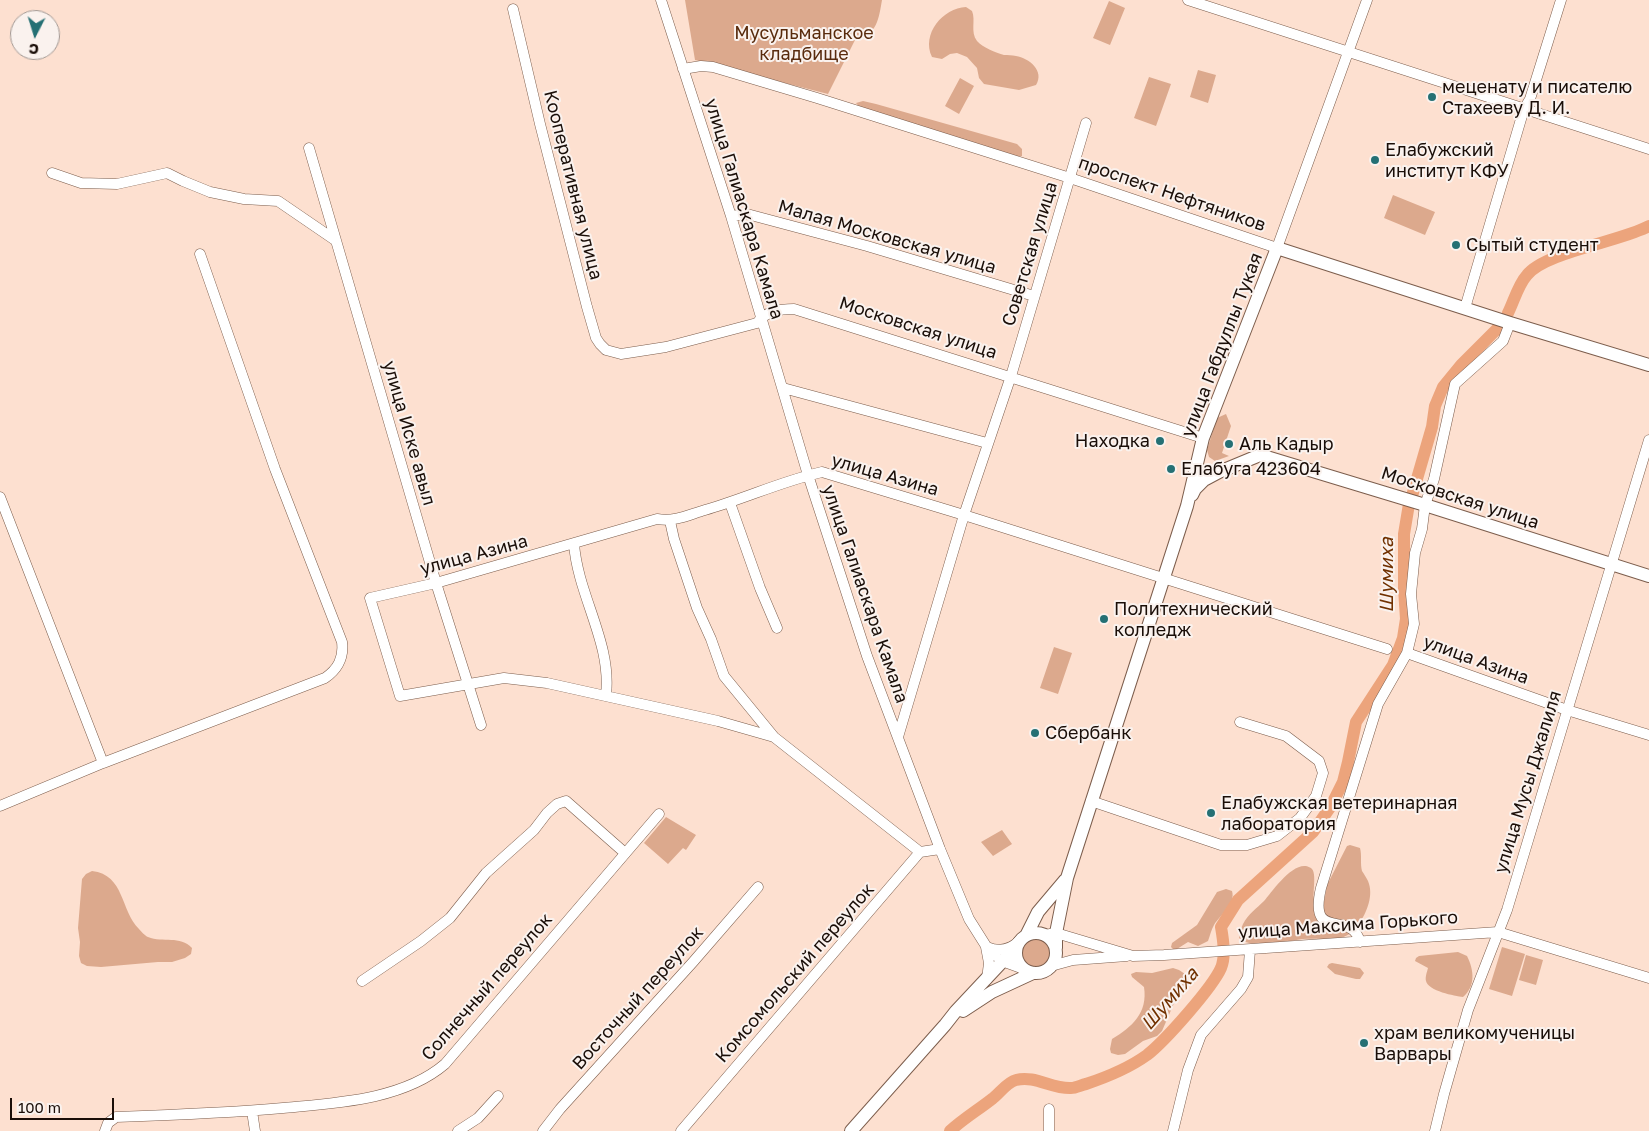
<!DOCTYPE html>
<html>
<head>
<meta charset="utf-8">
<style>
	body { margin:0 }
	#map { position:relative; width:1649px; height:1131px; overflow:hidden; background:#fde0d0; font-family:"Golos Text",sans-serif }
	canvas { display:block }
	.north { position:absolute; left:10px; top:10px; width:50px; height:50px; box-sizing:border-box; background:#faf2ee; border:1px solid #a09792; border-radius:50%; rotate:185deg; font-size:14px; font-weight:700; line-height:20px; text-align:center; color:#1a0e08 }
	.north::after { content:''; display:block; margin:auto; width:18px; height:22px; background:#257074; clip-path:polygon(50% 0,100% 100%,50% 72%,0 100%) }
	.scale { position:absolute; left:10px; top:1098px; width:104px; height:22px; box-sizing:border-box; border:2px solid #1a0e08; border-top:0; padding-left:6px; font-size:15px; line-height:18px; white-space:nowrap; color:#1a0e08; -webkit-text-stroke:4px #faf2ee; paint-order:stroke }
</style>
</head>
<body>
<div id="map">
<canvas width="1649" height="1131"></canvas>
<div class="north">С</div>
<div class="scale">100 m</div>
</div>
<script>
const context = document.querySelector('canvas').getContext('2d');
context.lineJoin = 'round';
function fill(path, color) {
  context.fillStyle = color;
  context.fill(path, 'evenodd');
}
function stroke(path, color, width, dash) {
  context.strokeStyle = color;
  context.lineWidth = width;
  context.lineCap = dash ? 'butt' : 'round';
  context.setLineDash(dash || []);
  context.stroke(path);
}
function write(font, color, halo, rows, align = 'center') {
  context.font = font + ' "Golos Text",sans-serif';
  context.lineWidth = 4;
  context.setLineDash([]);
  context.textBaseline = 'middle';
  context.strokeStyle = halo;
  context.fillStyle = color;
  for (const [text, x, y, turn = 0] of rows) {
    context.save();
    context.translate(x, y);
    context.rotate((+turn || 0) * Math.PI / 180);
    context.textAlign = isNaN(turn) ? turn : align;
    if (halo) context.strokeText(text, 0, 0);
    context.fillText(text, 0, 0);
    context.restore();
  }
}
const green = new Path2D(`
	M 685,0 L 882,0 C 879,17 877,37 856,38 L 828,94 L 695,60 Z
	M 1109,1 L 1125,8 L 1110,45 L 1093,38 Z
	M 966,7 L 972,11 C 976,20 970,32 977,41 C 982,47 996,53 1004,55 C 1008,55 1012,55 1016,56 C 1029,58 1045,71 1036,85 L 1019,90 L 984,84 L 979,78 L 977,68 L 967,57 L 957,53 L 950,54 L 942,59 L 932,57 C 921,34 943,8 966,7 Z
	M 1198,70 L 1216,75 L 1208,103 L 1190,97 Z
	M 1149,77 L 1171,84 L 1156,126 L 1134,118 Z
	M 960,78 L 974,86 L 959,114 L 945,106 Z
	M 863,101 L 876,104 L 1017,144 L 1022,149 L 1022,156 L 1015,157 L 860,108 L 856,103 Z
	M 1393,195 L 1435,212 L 1425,235 L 1384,218 Z
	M 1226,414 L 1231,426 L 1222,453 L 1229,456 L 1215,461 L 1209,457 L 1207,450 L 1217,418 Z
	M 1054,647 L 1072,653 L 1058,694 L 1040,688 Z
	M 666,817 L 696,835 L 686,850 L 683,848 L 668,864 L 644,843 Z
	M 1002,830 L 1012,844 L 993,856 L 981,842 Z
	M 1350,845 L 1360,848 C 1362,855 1360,864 1362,871 C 1364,874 1366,877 1368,881 C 1374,895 1367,912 1359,924 C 1356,930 1348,936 1341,938 C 1329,940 1315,938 1303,939 C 1288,941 1251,950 1239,938 C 1240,934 1241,928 1243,924 C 1248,914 1257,908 1264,901 C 1272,892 1295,857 1311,868 C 1318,873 1311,895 1315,905 L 1322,905 L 1324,902 L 1327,885 L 1347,846 Z
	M 92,871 C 125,875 120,910 139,929 C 141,931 145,936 148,937 C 163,943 180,935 192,948 L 191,954 L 185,958 L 172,962 L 158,962 L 101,967 L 87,966 L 81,963 L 79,956 L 80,942 L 78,928 L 82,879 L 86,874 Z
	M 1226,889 L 1232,891 C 1236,904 1220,915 1214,925 C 1211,930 1210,936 1208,941 L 1198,946 L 1188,942 L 1177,949 L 1173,949 L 1171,947 L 1172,943 L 1197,925 L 1217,892 Z
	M1021 953a15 15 0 1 1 30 0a15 15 0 1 1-30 0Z
	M 1502,947 L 1525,954 L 1512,996 L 1489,989 Z
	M 1458,952 L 1467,956 C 1474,970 1476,986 1463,997 C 1455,996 1428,991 1426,981 C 1425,977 1427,972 1428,968 L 1415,961 L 1416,958 L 1419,956 Z
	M 1526,955 L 1543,960 L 1536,985 L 1519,980 Z
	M 1332,963 L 1360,968 L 1364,973 L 1360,979 L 1356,979 L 1335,974 L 1327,967 L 1329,964 Z
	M 1173,968 L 1179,970 L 1185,974 L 1186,982 L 1175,1001 L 1162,1031 L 1157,1036 L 1143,1041 L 1125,1054 L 1118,1055 L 1111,1053 L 1110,1049 L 1112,1039 C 1132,1027 1148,1013 1144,987 L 1132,977 L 1131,974 L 1136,972 L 1152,973 Z`);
const river = new Path2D(`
	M 1508,313 C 1514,301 1518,285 1527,275 C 1545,252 1619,242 1649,226
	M 1412,496 L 1432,427 L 1435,406 L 1443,387 L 1461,365 L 1500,326
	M 950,1131 C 963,1119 978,1110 992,1099 C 999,1094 1007,1082 1016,1080 C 1035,1075 1052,1089 1071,1088 C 1076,1088 1081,1085 1086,1084 C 1107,1077 1129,1068 1147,1055 C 1165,1041 1212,988 1221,968 C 1226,956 1223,939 1221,927 L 1238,900 L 1313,832 L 1331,806 L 1343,782 L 1348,762 L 1356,722 L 1393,665 L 1403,638 L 1406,619 L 1404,588 L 1404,534 L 1409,504`);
const minor = new Path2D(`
	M 661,0 L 731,216 L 808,475 L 867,656 L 940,849 L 969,919 L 986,946 L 1002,961 L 1024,969
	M 1188,0 L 1649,149
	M 513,9 L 540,124 L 587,307 L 596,338 L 600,344 L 606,350 L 621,354 L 666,347 L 757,323 C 766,311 780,309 794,309 L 1203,438
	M 683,69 L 701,66 L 713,67 L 817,98 L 1070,178 L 1277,248 L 1367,0
	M 309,148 L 436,583 L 481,725
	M 52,173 L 81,183 L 117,184 L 167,173 L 183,181 L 210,192 L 244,199 L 278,201 L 335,240
	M 731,216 L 747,214 L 867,246 L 1034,296
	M 1465,308 L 1524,109 L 1530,99 L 1561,0
	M 783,388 L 987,443
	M 0,497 L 103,763
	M 730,503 L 760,588 L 777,628
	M 670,521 L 674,539 L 697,608 L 711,639 L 724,676 L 774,737 L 920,852
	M 574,544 C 578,596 612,643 606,695
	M 1407,653 L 1567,710 L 1649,735
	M 774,737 L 718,721 L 547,683 L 504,678 L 400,696 L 370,598 L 436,583 L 657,519 C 675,522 688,515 705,510 C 744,499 782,481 822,472 L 964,515 L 1387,649
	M 898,737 L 964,515 L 1011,376 L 1086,123
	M 1091,801 L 1221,845 L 1247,845 L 1277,836 L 1300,818 L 1316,796 L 1323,773 L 1319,761 L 1286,736 L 1240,722
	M 0,806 L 103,763 L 325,678 C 338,669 344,658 342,642 L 275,469 L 200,254
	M 1045,935 L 1056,933 L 1133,956 L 1164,955 L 1498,932 L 1649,978
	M 1360,942 C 1351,908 1308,944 1321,888 L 1378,704 L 1407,653 L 1414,624 L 1411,594 L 1415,553 L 1422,529 L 1425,505 L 1434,479 L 1455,384 L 1503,341 L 1510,323
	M 986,947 L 989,963 L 987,979
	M 987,947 C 999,952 1010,950 1019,941
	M 1051,966 L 1073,960 L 1127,956
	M 362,981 L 421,941 L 450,918 L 486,873 L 534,830 L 547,813 L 557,804 L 566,801 L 625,853
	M 252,1111 L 255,1131
	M 105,1131 L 108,1123 L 116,1117 C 172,1115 227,1113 283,1108 C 336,1103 403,1100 445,1064 L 659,814
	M 458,1131 L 478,1118 L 498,1096
	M 543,1131 L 560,1109 L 693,962 L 758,887
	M 681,1131 L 920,852 L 940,849
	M 1049,1131 L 1049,1109
	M 1173,1131 L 1188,1070 L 1201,1035 L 1241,989 L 1248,977 L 1250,950
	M 1435,1131 L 1444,1094 L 1468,1010 L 1507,910 L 1649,440`);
const major = new Path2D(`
	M 1192,495 L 1195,489 L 1204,480 L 1219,472 L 1260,455 L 1425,505 L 1649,576
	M1016 953a20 20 0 1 1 40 0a20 20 0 1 1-40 0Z
	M 1027,934 L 1038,912 L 1065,880
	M 1056,948 L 1056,933 L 1067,878 L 1187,506 L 1203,438 L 1277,248 L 1510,323 L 1649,365
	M 963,1011 L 992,992 L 1033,973
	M 851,1131 L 945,1025 L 956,1011 L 1016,947`);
const markers = [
	[1432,97,5,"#257074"],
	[1375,160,5,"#257074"],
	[1456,245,5,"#257074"],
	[1160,441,5,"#257074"],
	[1229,444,5,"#257074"],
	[1171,469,5,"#257074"],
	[1104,619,5,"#257074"],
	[1035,733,5,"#257074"],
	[1211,813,5,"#257074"],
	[1364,1043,5,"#257074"]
];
const parkNames = [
	["Мусульманское",804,33],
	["кладбище",804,54]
];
const poiNames = [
	["меценату и писателю",1442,87],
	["Стахееву Д. И.",1442,108],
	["Елабужский",1385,150],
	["институт КФУ",1385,171],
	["Сытый студент",1466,245],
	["Находка",1150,441,"right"],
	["Аль Кадыр",1239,444],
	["Елабуга 423604",1181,469],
	["Политехнический",1114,609],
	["колледж",1114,630],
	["Сбербанк",1045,733],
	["Елабужская ветеринарная",1221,803],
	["лаборатория",1221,824],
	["храм великомученицы",1374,1033],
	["Варвары",1374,1054]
];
const streetNames = [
	["Кооперативная улица",573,185,76],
	["проспект Нефтяников",1172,194,19],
	["улица Галиаскара Камала",744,209,73],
	["Малая Московская улица",887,237,16],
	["Советская улица",1030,254,-73],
	["Московская улица",918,328,18],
	["улица Габдуллы Тукая",1222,345,-69],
	["улица Иске авыл",409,433,74],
	["улица Азина",885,475,16],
	["Московская улица",1460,498,18],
	["улица Азина",474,555,-15],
	["улица Галиаскара Камала",865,594,71],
	["улица Азина",1476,660,20],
	["улица Мусы Джалиля",1528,782,-73],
	["улица Максима Горького",1348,925,-4],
	["Комсомольский переулок",795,973,-49],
	["Солнечный переулок",487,987,-49],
	["Восточный переулок",638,998,-48]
];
const waterNames = [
	["Шумиха",1387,575,-90],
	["Шумиха",1170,999,-49]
];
fill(green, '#dca98d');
stroke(river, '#eca47c', 12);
stroke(minor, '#7c5d4c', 11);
stroke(major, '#7c5d4c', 14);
stroke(minor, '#fff', 10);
stroke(major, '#fff', 12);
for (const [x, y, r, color] of markers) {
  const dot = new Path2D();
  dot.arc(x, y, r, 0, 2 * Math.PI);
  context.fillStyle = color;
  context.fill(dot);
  stroke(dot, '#faf2ee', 2);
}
write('18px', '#592b0d', '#faf2ee', parkNames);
write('18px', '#1a0e08', '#faf2ee', poiNames, 'left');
write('18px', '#1a0e08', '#faf2ee', streetNames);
write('italic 19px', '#713100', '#faf2ee', waterNames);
</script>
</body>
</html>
